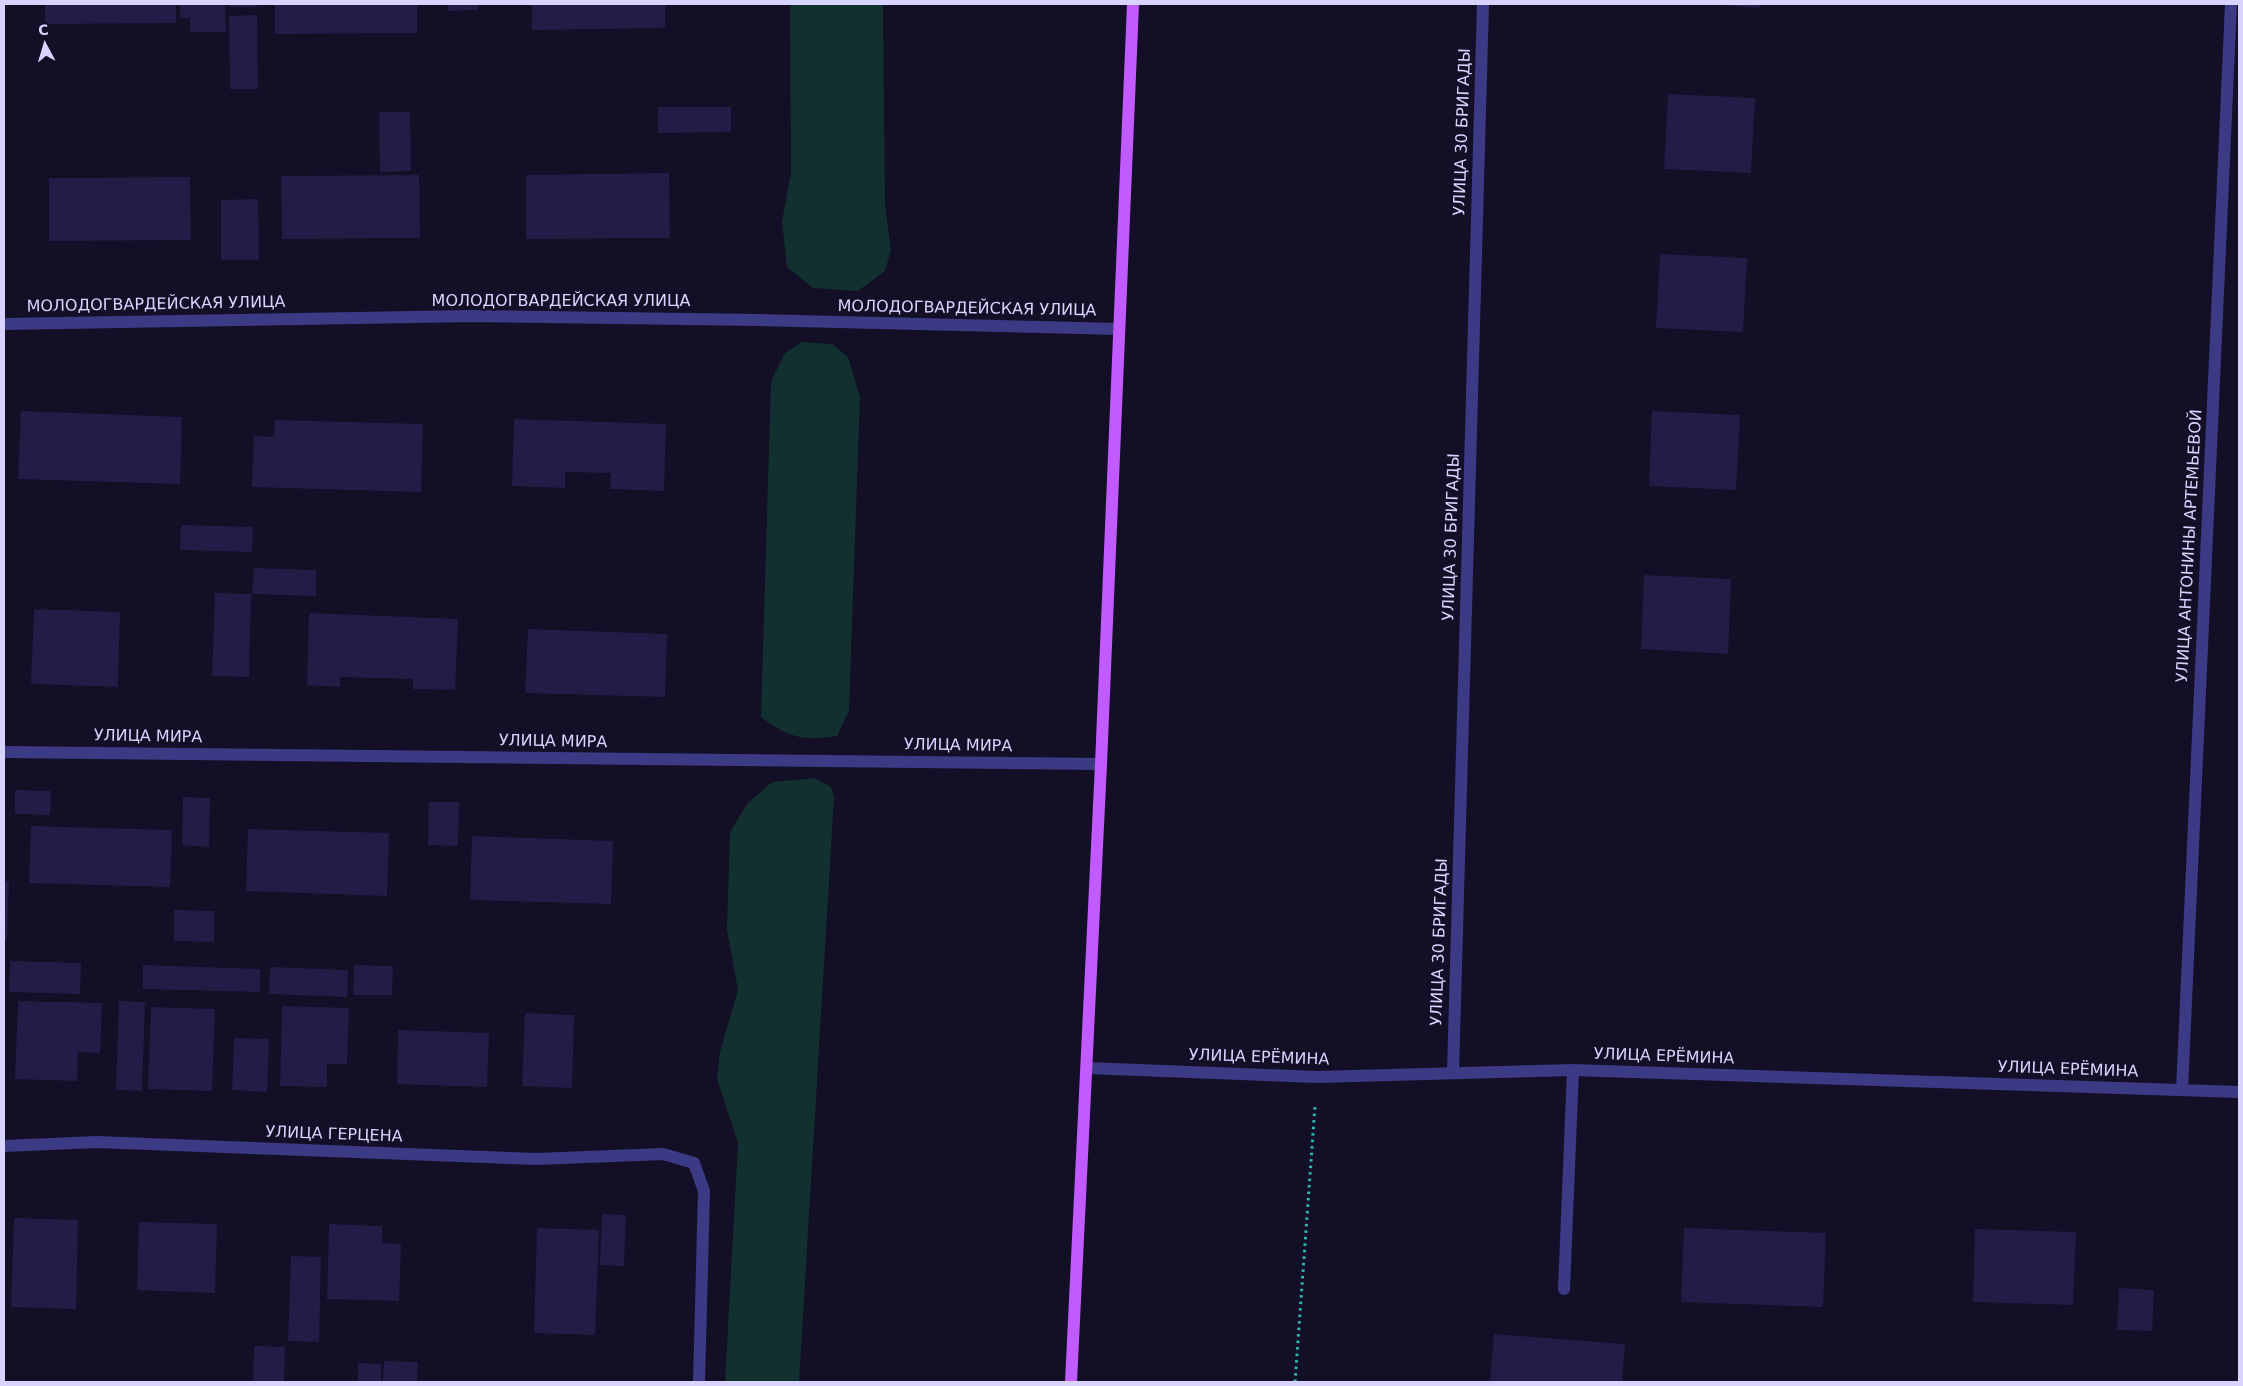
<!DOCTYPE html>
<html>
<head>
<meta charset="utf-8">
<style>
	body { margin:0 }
	#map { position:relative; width:2243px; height:1386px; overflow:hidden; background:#130f26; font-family:"DejaVu Sans",sans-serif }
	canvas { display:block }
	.frame { position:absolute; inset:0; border:5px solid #d9d4ff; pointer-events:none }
	.north { position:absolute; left:20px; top:20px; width:50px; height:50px; -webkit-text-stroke:4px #130f26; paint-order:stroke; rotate:354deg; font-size:14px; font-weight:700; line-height:20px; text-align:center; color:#d9d4ff }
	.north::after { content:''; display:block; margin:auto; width:18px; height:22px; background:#d9d4ff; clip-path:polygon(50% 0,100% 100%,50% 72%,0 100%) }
</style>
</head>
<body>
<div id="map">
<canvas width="2243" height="1386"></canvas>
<div class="frame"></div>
<div class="north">С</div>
</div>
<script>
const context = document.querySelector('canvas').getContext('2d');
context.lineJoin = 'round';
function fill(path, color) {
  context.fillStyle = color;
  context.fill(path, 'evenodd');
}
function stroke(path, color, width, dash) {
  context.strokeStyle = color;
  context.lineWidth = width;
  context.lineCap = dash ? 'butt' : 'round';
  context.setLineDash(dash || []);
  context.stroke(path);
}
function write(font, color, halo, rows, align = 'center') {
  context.font = font + ' "DejaVu Sans",sans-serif';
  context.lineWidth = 5;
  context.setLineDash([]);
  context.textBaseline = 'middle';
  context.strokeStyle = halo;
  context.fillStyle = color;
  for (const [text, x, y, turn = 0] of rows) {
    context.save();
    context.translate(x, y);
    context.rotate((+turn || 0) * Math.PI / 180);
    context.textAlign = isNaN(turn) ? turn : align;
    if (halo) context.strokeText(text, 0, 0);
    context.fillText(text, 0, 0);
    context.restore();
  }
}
const green = new Path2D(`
	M 790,4 L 883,4 L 885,205 L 891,250 L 885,271 L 858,291 L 813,288 L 787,267 L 782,222 L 791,172 Z
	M 802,342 L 832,344 L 848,357 L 860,397 L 849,710 L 837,736 C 803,741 789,738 761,717 L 771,381 L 785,353 Z
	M 814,778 L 831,787 L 834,797 L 799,1382 L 725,1382 L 738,1143 L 717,1079 L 720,1052 L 738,990 L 727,930 L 730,832 L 747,804 L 772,782 Z`);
const building = new Path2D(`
	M 45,4 L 176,4 L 176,23 L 45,24 Z
	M 180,4 L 225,4 L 226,32 L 190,32 L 190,18 L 180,18 Z
	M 229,4 L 257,4 L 257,7 L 229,7 Z
	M 275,4 L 417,4 L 417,33 L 275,34 Z
	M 448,4 L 478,4 L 478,10 L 448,11 Z
	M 532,4 L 665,4 L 665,28 L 532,30 Z
	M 1713,4 L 1760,4 L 1759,8 Z
	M 257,15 L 258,89 L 230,89 L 229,16 Z
	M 1668,94 L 1755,98 L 1751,173 L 1664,169 Z
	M 658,107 L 731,107 L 731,132 L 658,133 Z
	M 379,112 L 410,112 L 411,171 L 380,172 Z
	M 669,173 L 670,238 L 526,239 L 526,175 Z
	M 419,175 L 420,238 L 282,239 L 281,176 Z
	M 190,177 L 191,240 L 49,241 L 49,178 Z
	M 258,199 L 259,260 L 221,260 L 221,200 Z
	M 1660,254 L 1747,258 L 1743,332 L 1656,328 Z
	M 21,411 L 182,417 L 180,484 L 18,479 Z
	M 1652,411 L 1740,415 L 1736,490 L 1649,486 Z
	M 514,419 L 666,424 L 664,491 L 610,489 L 611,473 L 565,472 L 565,488 L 512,486 Z
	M 275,420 L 423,424 L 421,492 L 252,487 L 254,436 L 274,437 Z
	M 181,525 L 253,527 L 252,552 L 180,550 Z
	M 254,568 L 316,570 L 316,596 L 252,594 Z
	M 1644,575 L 1731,579 L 1728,654 L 1641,649 Z
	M 215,593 L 251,594 L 249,677 L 212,676 Z
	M 34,609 L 120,612 L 118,687 L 31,684 Z
	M 309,613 L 458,619 L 455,690 L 413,689 L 413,679 L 340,677 L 340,687 L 307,685 Z
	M 528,629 L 667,634 L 665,697 L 525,693 Z
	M 15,790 L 51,791 L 50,815 L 15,814 Z
	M 183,797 L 210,798 L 209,847 L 182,845 Z
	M 429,802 L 459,802 L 458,846 L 428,845 Z
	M 31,826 L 172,830 L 170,887 L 29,883 Z
	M 248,829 L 389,833 L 387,896 L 246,891 Z
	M 472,836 L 613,841 L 611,904 L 470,900 Z
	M 4,881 L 9,881 L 7,940 L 4,940 Z
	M 174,910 L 214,911 L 214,942 L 174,941 Z
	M 10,961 L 81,963 L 80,994 L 9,992 Z
	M 143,965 L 260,969 L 260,992 L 143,989 Z
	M 354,965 L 393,966 L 392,995 L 353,995 Z
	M 270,967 L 348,970 L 347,997 L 269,994 Z
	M 18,1001 L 102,1003 L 100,1053 L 78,1052 L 77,1081 L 15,1079 Z
	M 119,1001 L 145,1002 L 142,1091 L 116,1090 Z
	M 282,1006 L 349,1008 L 347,1064 L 327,1064 L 327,1087 L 280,1086 Z
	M 151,1007 L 215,1009 L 212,1091 L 148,1089 Z
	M 525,1013 L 574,1015 L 572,1088 L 522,1086 Z
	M 398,1030 L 489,1033 L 487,1087 L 397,1084 Z
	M 234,1038 L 269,1039 L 267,1092 L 232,1090 Z
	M 602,1214 L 626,1215 L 624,1266 L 600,1265 Z
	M 14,1218 L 78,1220 L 76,1309 L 11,1307 Z
	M 139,1222 L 217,1224 L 215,1293 L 137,1290 Z
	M 329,1224 L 382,1226 L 382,1243 L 401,1244 L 399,1301 L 327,1299 Z
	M 537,1228 L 599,1230 L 595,1335 L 534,1333 Z
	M 1684,1228 L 1826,1233 L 1823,1307 L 1681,1302 Z
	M 1975,1229 L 2076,1232 L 2073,1305 L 1973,1302 Z
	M 291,1256 L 321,1257 L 319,1342 L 288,1341 Z
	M 2119,1288 L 2154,1290 L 2152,1331 L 2117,1330 Z
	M 1494,1334 L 1625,1344 L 1622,1382 L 1490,1382 Z
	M 254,1346 L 285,1347 L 284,1382 L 253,1382 Z
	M 384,1361 L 418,1362 L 417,1382 L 383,1382 Z
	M 358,1363 L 381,1364 L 381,1382 L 358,1382 Z`);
const path = new Path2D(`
	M 1295,1382 L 1315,1106`);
const minor = new Path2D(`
	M 4,324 L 473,316 L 758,320 L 1119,329
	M 4,752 L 1101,764
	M 1087,1068 L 1317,1077 L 1573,1070 L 2239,1092
	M 1453,1072 L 1483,4
	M 2182,1090 L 2231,4
	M 4,1146 L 97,1142 L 536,1159 L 663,1154 L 694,1163 L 704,1191 L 699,1382
	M 1564,1289 L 1573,1070`);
const major = new Path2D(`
	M 1071,1382 L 1101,764 L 1133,4`);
const streetNames = [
	["УЛИЦА 30 БРИГАДЫ",1463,132,-88],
	["МОЛОДОГВАРДЕЙСКАЯ УЛИЦА",561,302],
	["МОЛОДОГВАРДЕЙСКАЯ УЛИЦА",156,305,-1],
	["МОЛОДОГВАРДЕЙСКАЯ УЛИЦА",967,309,1],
	["УЛИЦА 30 БРИГАДЫ",1452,537,-88],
	["УЛИЦА АНТОНИНЫ АРТЕМЬЕВОЙ",2190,546,-87],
	["УЛИЦА МИРА",148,737,1],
	["УЛИЦА МИРА",553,742,1],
	["УЛИЦА МИРА",958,746,1],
	["УЛИЦА 30 БРИГАДЫ",1440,942,-88],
	["УЛИЦА ЕРЁМИНА",1664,1057,2],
	["УЛИЦА ЕРЁМИНА",1259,1058,2],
	["УЛИЦА ЕРЁМИНА",2068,1070,2],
	["УЛИЦА ГЕРЦЕНА",334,1135,2]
];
fill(green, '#12302f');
fill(building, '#241b47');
stroke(path, '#2fb8b0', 3, [2.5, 4]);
stroke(minor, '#3d3a85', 12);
stroke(major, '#c25bff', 12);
write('16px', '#d9d4ff', '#130f26', streetNames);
</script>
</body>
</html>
